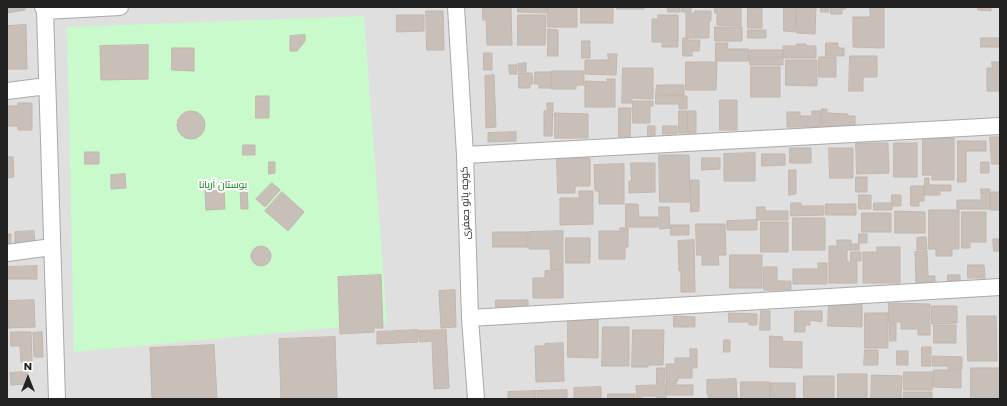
<!DOCTYPE html>
<html>
<head>
<meta charset="utf-8">
<style>
	body { margin:0 }
	#map { position:relative; width:1007px; height:406px; overflow:hidden; background:#f2efe9; font-family:Poppins,sans-serif }
	canvas { display:block }
	.frame { position:absolute; inset:0; border:8px solid #222; pointer-events:none }
	.north { position:absolute; left:8px; top:358px; width:40px; height:40px; -webkit-text-stroke:3px #fff; paint-order:stroke; rotate:0deg; font-size:11px; font-weight:700; line-height:16px; text-align:center; color:#222 }
	.north::after { content:''; display:block; margin:auto; width:14px; height:18px; background:#222; clip-path:polygon(50% 0,100% 100%,50% 72%,0 100%) }
</style>
</head>
<body>
<div id="map">
<canvas width="1007" height="406"></canvas>
<div class="frame"></div>
<div class="north">N</div>
</div>
<script>
const context = document.querySelector('canvas').getContext('2d');
context.lineJoin = 'round';
function fill(path, color) {
  context.fillStyle = color;
  context.fill(path, 'evenodd');
}
function stroke(path, color, width, dash) {
  context.strokeStyle = color;
  context.lineWidth = width;
  context.lineCap = dash ? 'butt' : 'round';
  context.setLineDash(dash || []);
  context.stroke(path);
}
function write(font, color, halo, rows, align = 'center') {
  context.font = font + ' Poppins,Cairo,sans-serif';
  context.lineWidth = 4;
  context.setLineDash([]);
  context.textBaseline = 'middle';
  context.strokeStyle = halo;
  context.fillStyle = color;
  for (const [text, x, y, turn = 0] of rows) {
    context.save();
    context.translate(x, y);
    context.rotate((+turn || 0) * Math.PI / 180);
    context.textAlign = isNaN(turn) ? turn : align;
    if (halo) context.strokeText(text, 0, 0);
    context.fillText(text, 0, 0);
    context.restore();
  }
}
const residential = new Path2D(`
	M 7,7 L 1000,7 L 1000,399 L 7,399 Z`);
const park = new Path2D(`
	M 364,16 L 387,323 L 74,352 L 67,27 Z`);
const building = new Path2D(`
	M 7,7 L 25,7 L 25,10 L 7,13 Z
	M 483,7 L 511,7 L 512,45 L 487,45 L 486,20 L 483,20 Z
	M 518,7 L 547,7 L 547,13 L 518,12 Z
	M 548,7 L 577,7 L 577,27 L 548,27 Z
	M 581,7 L 613,7 L 613,23 L 581,23 Z
	M 617,7 L 644,7 L 644,9 L 617,9 Z
	M 668,7 L 680,7 L 680,12 L 668,12 Z
	M 682,7 L 691,7 L 691,12 L 682,12 Z
	M 715,7 L 741,7 L 741,26 L 717,25 L 717,13 L 715,13 Z
	M 784,7 L 796,7 L 795,32 L 784,31 Z
	M 797,7 L 816,7 L 815,34 L 797,33 Z
	M 821,7 L 829,7 L 829,12 L 821,12 Z
	M 831,7 L 846,7 L 846,9 L 842,9 L 842,14 L 831,14 Z
	M 870,7 L 884,7 L 884,48 L 853,47 L 853,17 L 870,17 Z
	M 978,7 L 991,7 L 991,11 L 978,10 Z
	M 748,8 L 762,8 L 762,28 L 748,28 Z
	M 426,11 L 443,11 L 444,50 L 427,50 Z
	M 695,11 L 711,11 L 711,21 L 709,21 L 709,38 L 686,38 L 686,13 L 695,13 Z
	M 397,15 L 424,15 L 424,31 L 397,32 Z
	M 518,15 L 546,15 L 545,45 L 518,45 Z
	M 658,15 L 678,15 L 678,47 L 662,47 L 662,42 L 652,42 L 652,19 L 658,19 Z
	M 26,25 L 27,69 L 7,69 L 7,26 Z
	M 715,27 L 742,27 L 742,41 L 715,41 Z
	M 548,29 L 558,30 L 558,56 L 548,56 Z
	M 748,30 L 766,30 L 766,38 L 748,38 Z
	M 305,35 L 305,41 L 297,51 L 290,51 L 290,36 Z
	M 683,38 L 688,38 L 688,40 L 700,40 L 699,51 L 692,51 L 692,56 L 683,56 Z
	M 981,38 L 1000,38 L 1000,47 L 981,47 Z
	M 582,41 L 590,41 L 590,58 L 582,58 Z
	M 716,43 L 728,43 L 727,49 L 749,49 L 749,61 L 716,61 Z
	M 826,43 L 838,43 L 838,48 L 844,48 L 844,56 L 826,56 Z
	M 797,44 L 806,44 L 806,46 L 816,46 L 816,58 L 783,58 L 783,46 L 797,46 Z
	M 148,45 L 148,79 L 101,80 L 100,46 Z
	M 172,48 L 194,48 L 194,71 L 172,70 Z
	M 751,50 L 783,50 L 783,57 L 750,57 Z
	M 484,53 L 492,53 L 492,70 L 484,70 Z
	M 608,54 L 617,54 L 616,75 L 585,74 L 585,60 L 608,60 Z
	M 850,56 L 877,56 L 877,77 L 863,77 L 863,91 L 849,91 Z
	M 819,57 L 836,57 L 836,77 L 819,77 Z
	M 750,58 L 783,58 L 783,65 L 750,65 Z
	M 786,60 L 817,60 L 817,86 L 786,85 Z
	M 686,62 L 717,62 L 716,90 L 686,90 Z
	M 992,62 L 1000,62 L 1000,91 L 987,91 L 987,68 L 992,68 Z
	M 526,63 L 526,72 L 519,72 L 518,64 Z
	M 509,65 L 517,65 L 517,74 L 510,74 Z
	M 751,67 L 780,67 L 780,97 L 751,97 Z
	M 623,68 L 653,68 L 653,99 L 632,98 L 632,103 L 622,103 Z
	M 552,71 L 584,71 L 584,85 L 576,85 L 576,89 L 552,89 Z
	M 535,72 L 551,72 L 551,88 L 539,88 L 539,84 L 535,84 Z
	M 519,73 L 532,73 L 533,84 L 530,84 L 530,88 L 519,88 Z
	M 494,75 L 496,127 L 486,128 L 485,76 Z
	M 607,79 L 615,79 L 615,107 L 585,107 L 585,81 L 607,82 Z
	M 657,85 L 684,85 L 684,95 L 656,94 Z
	M 656,95 L 687,96 L 687,109 L 679,109 L 679,104 L 656,104 Z
	M 256,96 L 269,96 L 269,118 L 256,118 Z
	M 720,100 L 737,100 L 737,130 L 720,130 Z
	M 633,101 L 653,101 L 653,106 L 650,106 L 650,123 L 633,123 Z
	M 18,103 L 32,103 L 32,130 L 18,130 L 18,126 L 7,126 L 7,106 L 18,106 Z
	M 547,103 L 553,103 L 552,136 L 544,136 L 544,111 L 547,111 Z
	M 619,108 L 631,108 L 630,137 L 619,137 Z
	M 822,109 L 827,109 L 827,113 L 848,114 L 848,116 L 855,116 L 855,128 L 822,127 Z
	M 679,111 L 687,111 L 687,133 L 679,133 Z
	M 688,111 L 696,111 L 696,133 L 688,133 Z
	M 812,111 L 821,111 L 820,127 L 787,127 L 787,112 L 800,112 L 800,116 L 812,116 Z
	M177 125a14 14 0 1 1 28 0a14 14 0 1 1-28 0Z
	M 555,113 L 588,114 L 588,138 L 555,138 Z
	M 648,126 L 655,126 L 655,139 L 648,139 Z
	M 663,126 L 677,126 L 677,134 L 663,134 Z
	M 516,132 L 516,141 L 488,142 L 488,133 Z
	M 990,137 L 1000,137 L 1000,164 L 992,164 Z
	M 923,138 L 954,138 L 954,180 L 932,180 L 932,175 L 923,175 Z
	M 958,141 L 986,141 L 986,151 L 966,151 L 966,182 L 958,182 Z
	M 856,143 L 888,143 L 889,173 L 857,174 Z
	M 894,143 L 917,143 L 917,177 L 894,177 Z
	M 243,145 L 255,145 L 255,155 L 243,155 Z
	M 790,148 L 811,148 L 811,163 L 790,163 Z
	M 829,148 L 853,148 L 853,178 L 830,178 Z
	M 85,152 L 99,152 L 99,164 L 85,164 Z
	M 755,153 L 755,181 L 724,181 L 724,154 Z
	M 762,154 L 785,154 L 785,165 L 762,166 Z
	M 659,155 L 689,155 L 690,202 L 660,202 Z
	M 7,157 L 13,157 L 14,177 L 7,178 Z
	M 557,158 L 590,158 L 590,186 L 575,186 L 575,193 L 558,193 Z
	M 702,158 L 720,158 L 720,169 L 702,170 Z
	M 269,162 L 275,162 L 275,173 L 269,174 Z
	M 981,162 L 989,162 L 989,173 L 981,173 Z
	M 631,163 L 655,163 L 655,192 L 629,193 L 629,181 L 631,181 Z
	M 624,164 L 624,204 L 599,204 L 599,191 L 595,191 L 594,165 Z
	M 789,170 L 796,170 L 796,194 L 789,195 Z
	M 125,174 L 126,188 L 111,189 L 111,175 Z
	M 856,177 L 867,177 L 867,192 L 856,192 Z
	M 925,178 L 929,178 L 929,185 L 951,185 L 951,191 L 940,191 L 940,195 L 925,195 Z
	M 691,180 L 699,180 L 699,211 L 691,212 Z
	M 272,183 L 280,190 L 265,207 L 256,199 Z
	M 911,186 L 924,186 L 924,201 L 919,201 L 919,206 L 911,206 Z
	M 247,187 L 248,209 L 241,209 L 240,188 Z
	M 224,189 L 225,209 L 206,210 L 205,190 Z
	M 981,189 L 990,189 L 990,209 L 957,209 L 957,200 L 981,200 Z
	M 579,191 L 593,191 L 593,224 L 560,225 L 560,198 L 579,198 Z
	M 282,192 L 304,212 L 288,231 L 265,211 Z
	M 991,192 L 1000,192 L 1000,210 L 991,210 Z
	M 859,195 L 871,195 L 871,209 L 859,209 Z
	M 892,195 L 901,195 L 901,206 L 892,206 Z
	M 791,203 L 801,203 L 801,206 L 824,206 L 824,215 L 791,216 Z
	M 874,203 L 892,203 L 892,210 L 874,210 Z
	M 626,204 L 638,204 L 639,217 L 658,217 L 658,227 L 626,227 Z
	M 826,204 L 856,204 L 856,215 L 826,215 Z
	M 659,207 L 669,207 L 670,228 L 660,229 Z
	M 757,207 L 765,207 L 765,211 L 788,211 L 788,220 L 757,220 Z
	M 929,210 L 959,210 L 959,249 L 952,249 L 952,256 L 936,256 L 936,249 L 929,249 Z
	M 895,211 L 925,212 L 925,233 L 895,233 Z
	M 962,212 L 986,212 L 986,242 L 970,242 L 970,248 L 962,248 Z
	M 862,213 L 891,213 L 891,232 L 862,232 Z
	M 793,218 L 825,218 L 825,250 L 793,250 Z
	M 757,220 L 757,230 L 727,230 L 727,221 Z
	M 761,222 L 788,222 L 788,252 L 761,252 Z
	M 696,224 L 725,224 L 726,255 L 718,255 L 719,265 L 702,265 L 702,255 L 697,255 Z
	M 671,225 L 689,225 L 689,235 L 671,235 Z
	M 620,228 L 628,228 L 628,247 L 625,247 L 625,259 L 599,259 L 599,231 L 620,231 Z
	M 34,231 L 35,243 L 15,243 L 15,232 Z
	M 563,231 L 563,269 L 551,270 L 550,249 L 529,249 L 529,232 Z
	M 493,232 L 528,232 L 528,247 L 493,247 Z
	M 7,234 L 11,234 L 11,243 L 7,243 Z
	M 859,234 L 867,234 L 867,243 L 859,243 Z
	M 926,237 L 927,249 L 917,250 L 917,238 Z
	M 566,238 L 590,238 L 590,263 L 566,263 Z
	M 993,239 L 1000,239 L 1000,251 L 994,251 Z
	M 694,240 L 695,292 L 681,292 L 681,271 L 679,271 L 678,241 Z
	M 837,240 L 851,240 L 851,244 L 859,244 L 859,250 L 847,250 L 847,262 L 857,262 L 857,283 L 829,283 L 829,246 L 837,246 Z
	M251 256a10 10 0 1 1 20 0a10 10 0 1 1-20 0Z
	M 877,247 L 900,247 L 900,283 L 863,283 L 863,252 L 877,252 Z
	M 927,251 L 928,276 L 935,276 L 935,282 L 916,283 L 915,252 Z
	M 851,252 L 861,252 L 861,261 L 851,261 Z
	M 730,255 L 762,255 L 762,288 L 730,288 Z
	M 818,263 L 827,263 L 827,284 L 793,284 L 793,269 L 818,269 Z
	M 968,265 L 984,265 L 985,278 L 968,278 Z
	M 37,266 L 37,279 L 7,279 L 7,267 Z
	M 764,267 L 777,267 L 777,281 L 791,281 L 791,290 L 764,290 Z
	M 563,270 L 563,298 L 533,298 L 533,278 L 545,278 L 545,271 Z
	M 381,275 L 383,328 L 374,328 L 374,332 L 340,334 L 338,277 Z
	M 948,275 L 960,275 L 960,281 L 948,281 Z
	M 455,290 L 456,327 L 441,328 L 439,291 Z
	M 34,300 L 35,327 L 8,328 L 7,301 Z
	M 496,300 L 528,300 L 528,307 L 496,307 Z
	M 889,303 L 930,304 L 930,335 L 918,335 L 918,329 L 901,329 L 901,322 L 889,322 Z
	M 829,304 L 862,304 L 862,327 L 828,326 Z
	M 932,306 L 957,306 L 957,323 L 932,324 Z
	M 761,311 L 770,311 L 770,330 L 760,330 Z
	M 795,311 L 822,311 L 822,322 L 810,320 L 810,325 L 805,325 L 805,332 L 795,332 Z
	M 729,313 L 757,314 L 757,325 L 749,325 L 749,322 L 729,322 Z
	M 865,313 L 888,313 L 888,348 L 865,348 Z
	M 674,316 L 695,317 L 695,327 L 674,327 Z
	M 967,316 L 996,316 L 997,361 L 968,361 Z
	M 568,318 L 598,318 L 598,358 L 568,357 Z
	M 890,323 L 896,323 L 896,341 L 890,341 Z
	M 934,325 L 956,325 L 956,343 L 934,343 Z
	M 603,327 L 629,327 L 629,366 L 602,366 Z
	M 418,330 L 418,342 L 377,344 L 377,332 Z
	M 446,330 L 449,388 L 434,389 L 432,341 L 420,342 L 419,331 Z
	M 633,330 L 664,330 L 663,365 L 648,365 L 648,367 L 632,367 Z
	M 11,332 L 31,332 L 32,362 L 21,362 L 20,346 L 11,346 Z
	M 42,332 L 43,357 L 34,357 L 33,333 Z
	M 770,336 L 783,337 L 782,341 L 802,342 L 802,368 L 770,367 Z
	M 335,337 L 337,399 L 281,399 L 279,339 Z
	M 724,340 L 730,340 L 730,352 L 724,352 Z
	M 563,343 L 564,381 L 536,382 L 535,346 L 545,346 L 545,344 Z
	M 214,345 L 217,399 L 152,399 L 150,348 Z
	M 922,347 L 931,347 L 931,366 L 922,366 Z
	M 690,349 L 697,349 L 697,368 L 692,368 L 692,378 L 678,378 L 678,381 L 676,381 L 676,384 L 666,384 L 666,364 L 675,364 L 675,358 L 690,358 Z
	M 865,350 L 878,350 L 878,365 L 864,365 Z
	M 897,351 L 908,351 L 908,365 L 897,365 Z
	M 933,356 L 962,357 L 962,369 L 948,369 L 948,366 L 933,366 Z
	M 657,368 L 665,368 L 664,384 L 657,384 Z
	M 971,368 L 1000,368 L 1000,399 L 971,399 Z
	M 934,370 L 961,370 L 961,388 L 934,387 Z
	M 27,372 L 28,384 L 11,385 L 10,373 Z
	M 904,372 L 933,372 L 932,390 L 904,390 Z
	M 838,374 L 867,374 L 867,399 L 838,399 Z
	M 872,375 L 902,376 L 901,399 L 871,399 Z
	M 804,376 L 834,376 L 834,399 L 804,399 Z
	M 736,379 L 737,399 L 709,399 L 708,394 L 707,394 L 707,380 Z
	M 741,382 L 770,382 L 770,399 L 741,399 Z
	M 771,383 L 795,383 L 795,399 L 771,399 Z
	M 666,385 L 666,399 L 657,399 L 657,396 L 642,396 L 642,399 L 637,399 L 636,386 Z
	M 667,385 L 693,385 L 693,395 L 667,395 Z
	M 601,387 L 601,399 L 574,399 L 574,388 Z
	M 567,390 L 567,399 L 538,399 L 537,391 Z
	M 536,391 L 536,399 L 508,399 L 508,392 Z
	M 904,392 L 932,392 L 932,399 L 904,399 Z
	M 608,394 L 635,394 L 635,399 L 608,399 Z`);
const minor = new Path2D(`
	M 43,7 L 45,11 L 57,399
	M 456,7 L 465,155 L 470,318 L 476,399
	M 45,11 L 120,7
	M 7,91 L 47,86
	M 465,155 L 1000,126
	M 7,253 L 52,247
	M 470,318 L 1000,287`);
const parkNames = [
	["بوستان آریانا",223,185]
];
const streetNames = [
	["کوچه پاتو جعفری",466,203,-92]
];
fill(residential, '#e0dfdf');
fill(park, '#c8facc');
fill(building, '#c7bfb8');
stroke(building, '#c4b6ab', 1);
stroke(minor, '#a9a9a9', 18);
stroke(minor, '#fff', 16);
write('10px', '#0c8416', '#fff', parkNames);
write('10px', '#222', '#fff', streetNames);
</script>
</body>
</html>
